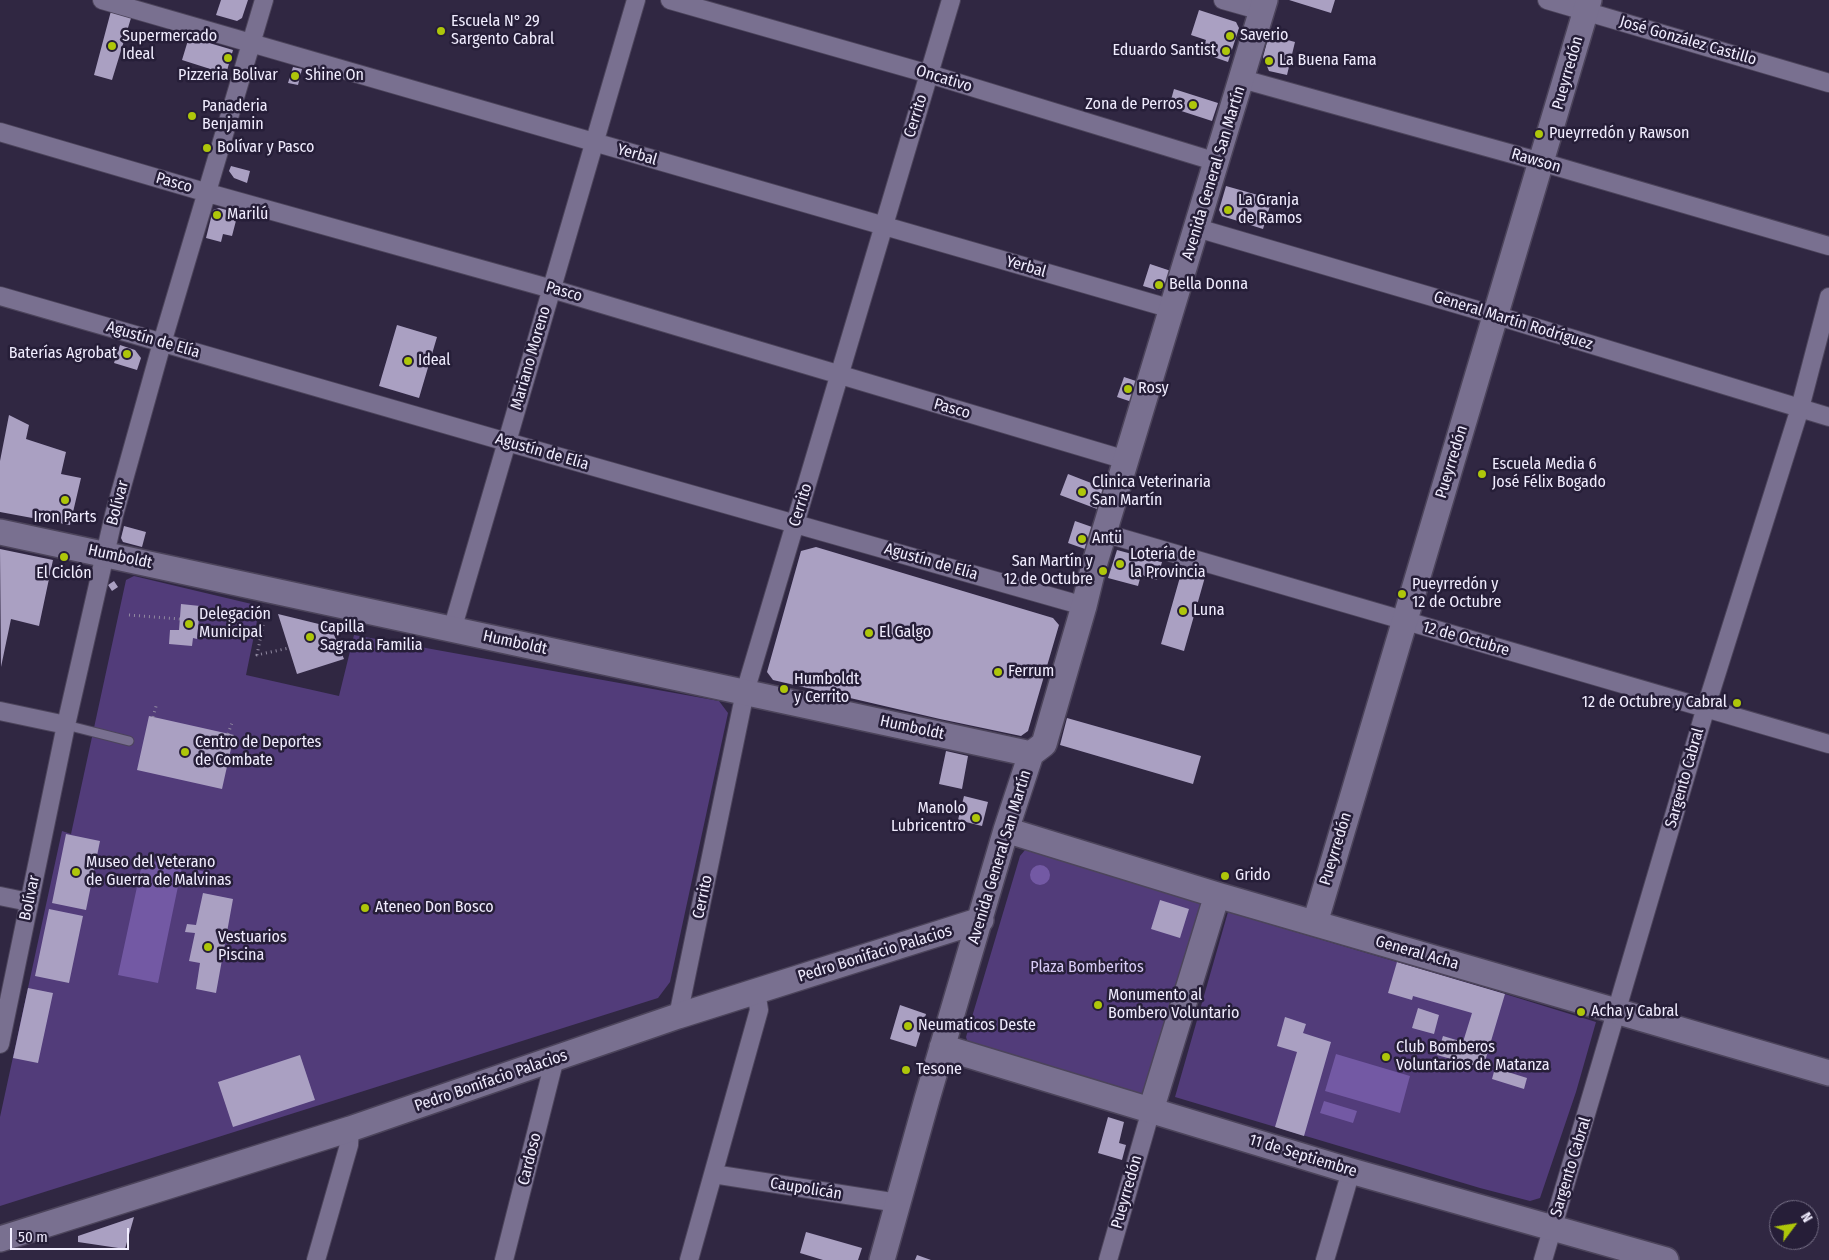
<!DOCTYPE html>
<html>
<head>
<meta charset="utf-8">
<style>
	body { margin:0 }
	#map { position:relative; width:1829px; height:1260px; overflow:hidden; background:#302742; font-family:"Fira Sans Condensed",sans-serif }
	canvas { display:block }
	.north { position:absolute; left:1769px; top:1200px; width:50px; height:50px; box-sizing:border-box; background:#261e38; border:1px solid #777087; border-radius:50%; rotate:59deg; font-size:14px; font-weight:700; line-height:20px; text-align:center; color:#f0ecfe }
	.north::after { content:''; display:block; margin:auto; width:18px; height:22px; background:#aec60a; clip-path:polygon(50% 0,100% 100%,50% 72%,0 100%) }
	.scale { position:absolute; left:10px; top:1228px; width:119px; height:22px; box-sizing:border-box; border:2px solid #f0ecfe; border-top:0; padding-left:6px; font-size:15px; line-height:18px; white-space:nowrap; color:#f0ecfe; -webkit-text-stroke:4px #261e38; paint-order:stroke }
</style>
</head>
<body>
<div id="map">
<canvas width="1829" height="1260"></canvas>
<div class="north">N</div>
<div class="scale">50 m</div>
</div>
<script>
const context = document.querySelector('canvas').getContext('2d');
context.lineJoin = 'round';
function fill(path, color) {
  context.fillStyle = color;
  context.fill(path, 'evenodd');
}
function stroke(path, color, width, dash) {
  context.strokeStyle = color;
  context.lineWidth = width;
  context.lineCap = dash ? 'butt' : 'round';
  context.setLineDash(dash || []);
  context.stroke(path);
}
function write(font, color, halo, rows, align = 'center') {
  context.font = font + ' "Fira Sans Condensed",sans-serif';
  context.lineWidth = 5;
  context.setLineDash([]);
  context.textBaseline = 'middle';
  context.strokeStyle = halo;
  context.fillStyle = color;
  for (const [text, x, y, turn = 0] of rows) {
    context.save();
    context.translate(x, y);
    context.rotate((+turn || 0) * Math.PI / 180);
    context.textAlign = isNaN(turn) ? turn : align;
    if (halo) context.strokeText(text, 0, 0);
    context.fillText(text, 0, 0);
    context.restore();
  }
}
const green = new Path2D(`
	M 134,576 L 260,606 L 246,675 L 339,696 L 354,635 L 719,701 L 728,713 L 670,982 L 658,998 L 0,1206 L 0,1117 L 62,831 L 71,834 L 126,580 Z
	M 1033,848 L 1196,898 L 1203,904 L 1145,1098 L 969,1046 L 966,1037 L 1020,856 L 1025,850 Z
	M 1228,912 L 1505,994 L 1596,1022 L 1576,1092 L 1540,1198 L 1530,1201 L 1480,1188 L 1175,1097 Z`);
const water = new Path2D(`
	M 143,859 L 182,867 L 158,983 L 118,975 Z
	M1030 875a10 10 0 1 1 20 0a10 10 0 1 1-20 0Z
	M 193,869 L 206,872 L 204,884 L 191,882 Z
	M 1336,1054 L 1410,1076 L 1400,1113 L 1325,1091 Z
	M 1324,1101 L 1357,1111 L 1353,1123 L 1320,1113 Z`);
const building = new Path2D(`
	M 221,0 L 248,0 L 242,18 L 237,21 L 216,15 Z
	M 1289,0 L 1335,0 L 1331,13 Z
	M 1199,10 L 1236,22 L 1239,28 L 1228,62 L 1202,53 L 1206,40 L 1191,35 Z
	M 111,11 L 131,18 L 112,80 L 94,75 Z
	M 1269,35 L 1295,42 L 1287,75 L 1269,71 L 1263,57 Z
	M 189,37 L 233,50 L 226,74 L 182,60 Z
	M 293,67 L 302,69 L 298,85 L 288,83 Z
	M 1174,89 L 1218,103 L 1212,121 L 1169,107 Z
	M 231,166 L 250,171 L 247,183 L 234,178 L 229,171 Z
	M 1226,186 L 1272,199 L 1263,229 L 1222,216 L 1219,210 Z
	M 219,208 L 238,213 L 232,236 L 223,234 L 221,242 L 206,238 L 213,210 Z
	M 1150,264 L 1171,271 L 1166,287 L 1160,291 L 1143,286 Z
	M 397,325 L 437,337 L 419,398 L 379,386 Z
	M 120,345 L 135,350 L 141,358 L 137,370 L 114,363 Z
	M 1124,377 L 1139,382 L 1132,402 L 1117,397 Z
	M 9,415 L 29,425 L 26,439 L 66,452 L 61,474 L 81,478 L 70,525 L 0,512 L 0,461 Z
	M 1068,474 L 1104,488 L 1097,509 L 1060,495 Z
	M 1075,521 L 1092,527 L 1085,549 L 1068,543 Z
	M 124,526 L 146,532 L 142,547 L 123,542 L 121,538 Z
	M 816,547 L 1053,618 L 1059,625 L 1028,731 L 1021,736 L 940,719 L 773,680 L 767,672 L 801,551 Z
	M 0,549 L 53,560 L 39,626 L 11,619 L 1,667 Z
	M 1117,550 L 1162,562 L 1157,580 L 1141,575 L 1138,586 L 1108,578 Z
	M 1182,570 L 1205,577 L 1184,651 L 1161,644 Z
	M 114,581 L 118,587 L 112,591 L 108,585 Z
	M 181,604 L 200,606 L 197,639 L 193,638 L 192,646 L 169,644 L 170,630 L 179,630 Z
	M 278,614 L 331,627 L 344,659 L 297,674 Z
	M 149,716 L 234,735 L 222,789 L 137,770 Z
	M 1067,718 L 1201,756 L 1193,784 L 1060,745 Z
	M 946,751 L 968,756 L 962,789 L 939,784 Z
	M 964,796 L 988,802 L 982,826 L 958,820 Z
	M 66,834 L 100,841 L 86,910 L 52,903 Z
	M 203,893 L 233,899 L 216,993 L 196,989 L 200,963 L 189,961 L 195,933 L 185,932 L 187,924 L 196,925 Z
	M 1160,900 L 1189,909 L 1180,938 L 1151,929 Z
	M 49,909 L 83,916 L 69,983 L 35,976 Z
	M 1397,962 L 1505,994 L 1483,1068 L 1437,1055 L 1443,1036 L 1463,1042 L 1472,1013 L 1413,996 L 1412,1000 L 1388,993 Z
	M 28,988 L 53,993 L 38,1063 L 13,1058 Z
	M 900,1005 L 926,1014 L 916,1047 L 890,1039 Z
	M 1418,1008 L 1439,1015 L 1434,1034 L 1412,1028 Z
	M 1285,1017 L 1306,1024 L 1303,1033 L 1331,1042 L 1304,1136 L 1275,1127 L 1297,1052 L 1277,1046 Z
	M 300,1055 L 315,1100 L 233,1127 L 218,1082 Z
	M 1495,1068 L 1527,1078 L 1524,1089 L 1492,1079 Z
	M 1108,1117 L 1124,1122 L 1119,1143 L 1126,1145 L 1122,1160 L 1098,1153 Z
	M 134,1217 L 125,1249 L 78,1242 L 78,1236 Z
	M 806,1232 L 862,1248 L 858,1260 L 823,1260 L 800,1253 Z
	M 917,1255 L 931,1260 L 915,1260 Z`);
const path = new Path2D(`
	M 266,610 L 257,655 L 289,648
	M 129,615 L 180,619
	M 153,717 L 157,703
	M 228,734 L 233,720`);
const lane = new Path2D(`
	M 66,725 L 129,741`);
const street = new Path2D(`
	M 102,0 L 1172,309
	M 670,0 L 929,74 L 1217,162
	M 1223,0 L 1262,11
	M 1547,0 L 1829,83
	M 1242,79 L 1541,162 L 1829,246
	M 0,132 L 208,193 L 552,289 L 1126,460
	M 1197,228 L 1501,317 L 1829,417
	M 0,296 L 507,442 L 1084,606
	M 1104,533 L 1829,744
	M 452,630 L 636,0
	M 0,711 L 66,725
	M 0,896 L 29,902
	M 678,1016 L 745,692 L 951,0
	M 0,1044 L 66,725 L 114,515 L 162,343 L 264,0
	M 713,1174 L 898,1203
	M 316,1260 L 349,1145 L 350,1129
	M 504,1260 L 555,1058
	M 689,1260 L 759,1010 L 756,991
	M 1108,1260 L 1151,1110
	M 1325,1260 L 1351,1171
	M 1543,1260 L 1706,707 L 1800,408 L 1829,297`);
const secondary = new Path2D(`
	M 0,532 L 1031,754
	M 1006,830 L 1217,895 L 1829,1073
	M 1315,923 L 1589,0
	M 942,1047 L 1351,1171 L 1666,1260
	M 1151,1110 L 1217,895
	M 0,1239 L 350,1129 L 678,1016 L 981,920
	M 882,1260 L 927,1099 L 1006,830 L 1031,754 L 1044,744 L 1084,606 L 1093,569 L 1265,0`);
const markers = [
	[441,31,5,"#aec60a"],
	[1230,36,5,"#aec60a"],
	[112,46,5,"#aec60a"],
	[1226,51,5,"#aec60a"],
	[228,58,5,"#aec60a"],
	[1269,61,5,"#aec60a"],
	[295,76,5,"#aec60a"],
	[1193,105,5,"#aec60a"],
	[192,116,5,"#aec60a"],
	[1539,134,5,"#aec60a"],
	[207,148,5,"#aec60a"],
	[1228,210,5,"#aec60a"],
	[217,215,5,"#aec60a"],
	[1159,285,5,"#aec60a"],
	[127,354,5,"#aec60a"],
	[408,361,5,"#aec60a"],
	[1128,389,5,"#aec60a"],
	[1482,474,5,"#aec60a"],
	[1082,492,5,"#aec60a"],
	[65,500,5,"#aec60a"],
	[1082,539,5,"#aec60a"],
	[64,557,5,"#aec60a"],
	[1120,564,5,"#aec60a"],
	[1103,571,5,"#aec60a"],
	[1402,594,5,"#aec60a"],
	[1183,611,5,"#aec60a"],
	[189,624,5,"#aec60a"],
	[869,633,5,"#aec60a"],
	[310,637,5,"#aec60a"],
	[998,672,5,"#aec60a"],
	[784,689,5,"#aec60a"],
	[1737,703,5,"#aec60a"],
	[185,752,5,"#aec60a"],
	[976,818,5,"#aec60a"],
	[76,872,5,"#aec60a"],
	[1225,876,5,"#aec60a"],
	[365,908,5,"#aec60a"],
	[208,947,5,"#aec60a"],
	[1098,1005,5,"#aec60a"],
	[1581,1012,5,"#aec60a"],
	[908,1026,5,"#aec60a"],
	[1386,1057,5,"#aec60a"],
	[906,1070,5,"#aec60a"]
];
const poiNames = [
	["Escuela N° 29",451,22],
	["Sargento Cabral",451,40],
	["Saverio",1240,36],
	["Supermercado",122,37],
	["Ideal",122,55],
	["Eduardo Santist",1216,51,"right"],
	["La Buena Fama",1279,61],
	["Pizzeria Bolivar",228,76,"center"],
	["Shine On",305,76],
	["Zona de Perros",1183,105,"right"],
	["Panaderia",202,107],
	["Benjamin",202,125],
	["Pueyrredón y Rawson",1549,134],
	["Bolívar y Pasco",217,148],
	["La Granja",1238,201],
	["de Ramos",1238,219],
	["Marilú",227,215],
	["Bella Donna",1169,285],
	["Baterías Agrobat",117,354,"right"],
	["Ideal",418,361],
	["Rosy",1138,389],
	["Escuela Media 6",1492,465],
	["José Félix Bogado",1492,483],
	["Clinica Veterinaria",1092,483],
	["San Martín",1092,501],
	["Iron Parts",65,518,"center"],
	["Antü",1092,539],
	["Lotería de",1130,555],
	["la Provincia",1130,573],
	["San Martín y",1093,562,"right"],
	["12 de Octubre",1093,580,"right"],
	["El Ciclón",64,574,"center"],
	["Pueyrredón y",1412,585],
	["12 de Octubre",1412,603],
	["Luna",1193,611],
	["Delegación",199,615],
	["Municipal",199,633],
	["Capilla",320,628],
	["Sagrada Familia",320,646],
	["El Galgo",879,633],
	["Ferrum",1008,672],
	["Humboldt",794,680],
	["y Cerrito",794,698],
	["12 de Octubre y Cabral",1727,703,"right"],
	["Centro de Deportes",195,743],
	["de Combate",195,761],
	["Manolo",966,809,"right"],
	["Lubricentro",966,827,"right"],
	["Museo del Veterano",86,863],
	["de Guerra de Malvinas",86,881],
	["Grido",1235,876],
	["Ateneo Don Bosco",375,908],
	["Vestuarios",218,938],
	["Piscina",218,956],
	["Monumento al",1108,996],
	["Bombero Voluntario",1108,1014],
	["Acha y Cabral",1591,1012],
	["Neumaticos Deste",918,1026],
	["Club Bomberos",1396,1048],
	["Voluntarios de Matanza",1396,1066],
	["Tesone",916,1070]
];
const streetNames = [
	["José González Castillo",1688,41,16],
	["Pueyrredón",1568,73,-74],
	["Oncativo",944,79,17],
	["Cerrito",916,116,-73],
	["Yerbal",637,155,16],
	["Rawson",1536,161,16],
	["Avenida General San Martín",1214,173,-73],
	["Pasco",174,183,16],
	["Yerbal",1026,267,16],
	["Pasco",564,292,16],
	["General Martín Rodríguez",1513,321,17],
	["Agustín de Elía",153,340,16],
	["Mariano Moreno",531,358,-74],
	["Pasco",952,409,16],
	["Agustín de Elía",542,452,16],
	["Pueyrredón",1452,462,-73],
	["Bolívar",118,503,-75],
	["Cerrito",801,505,-73],
	["Humboldt",120,557,12],
	["Agustín de Elía",931,562,16],
	["12 de Octubre",1466,639,16],
	["Humboldt",515,643,12],
	["Humboldt",912,728,12],
	["Sargento Cabral",1685,778,-74],
	["Pueyrredón",1336,849,-73],
	["Avenida General San Martín",1000,857,-73],
	["Cerrito",703,897,-78],
	["Bolívar",30,898,-78],
	["General Acha",1417,953,16],
	["Pedro Bonifacio Palacios",875,954,-17],
	["Pedro Bonifacio Palacios",491,1081,-19],
	["11 de Septiembre",1303,1156,17],
	["Cardoso",530,1159,-76],
	["Sargento Cabral",1571,1167,-73],
	["Caupolicán",806,1189,9],
	["Pueyrredón",1127,1192,-74]
];
const parkNames = [
	["Plaza Bomberitos",1087,968]
];
fill(green, '#523c7a');
fill(water, '#7359a4');
fill(building, '#aaa0c2');
stroke(lane, '#4c445b', 11);
stroke(street, '#4c445b', 20);
stroke(secondary, '#4c445b', 28);
stroke(path, '#918aa1', 3, [1, 4]);
stroke(lane, '#797090', 9);
stroke(street, '#797090', 18);
stroke(secondary, '#797090', 25);
for (const [x, y, r, color] of markers) {
  const dot = new Path2D();
  dot.arc(x, y, r, 0, 2 * Math.PI);
  context.fillStyle = color;
  context.fill(dot);
  stroke(dot, '#261e38', 2);
}
write('16px', '#f0ecfe', '#261e38', poiNames, 'left');
write('16px', '#f0ecfe', '#261e38', streetNames);
write('16px', '#d8ccf6', '#261e38', parkNames);
</script>
</body>
</html>
